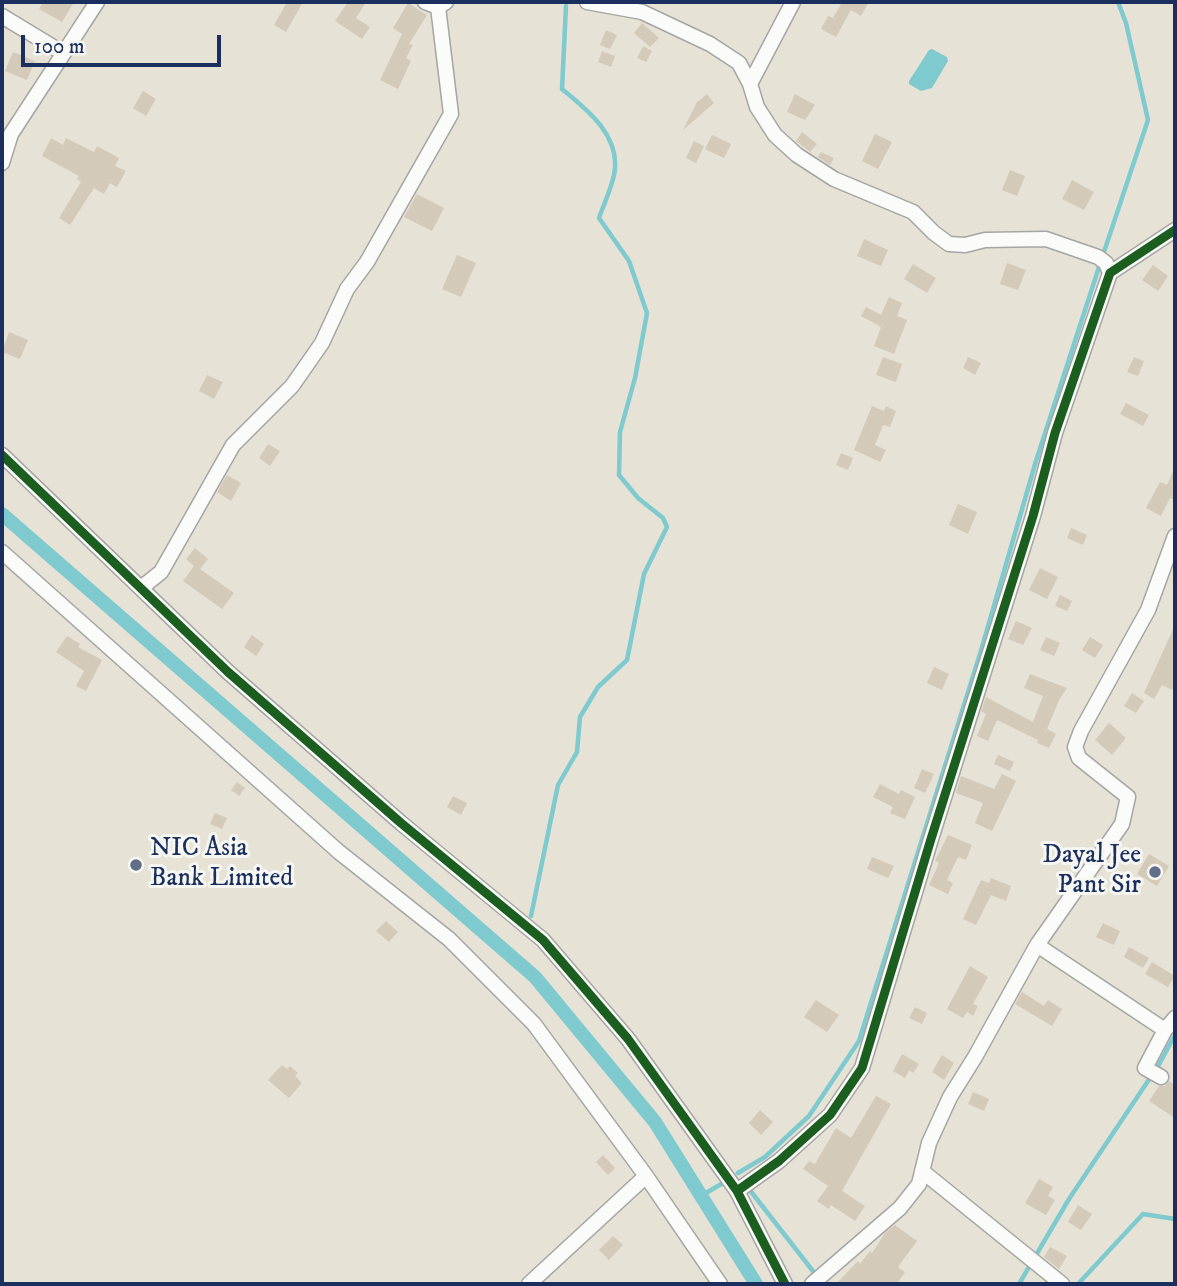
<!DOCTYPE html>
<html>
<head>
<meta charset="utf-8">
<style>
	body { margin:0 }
	#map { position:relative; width:1177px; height:1286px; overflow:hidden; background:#e6e2d5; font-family:"IM FELL DW Pica",serif }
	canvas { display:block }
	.frame { position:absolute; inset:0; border:4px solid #1b2f5e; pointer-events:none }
	.scale { position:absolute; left:21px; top:35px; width:200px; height:32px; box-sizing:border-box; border:4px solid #1b2f5e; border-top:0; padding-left:9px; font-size:21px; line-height:24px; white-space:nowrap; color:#1b2f5e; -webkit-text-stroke:5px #f6f6f2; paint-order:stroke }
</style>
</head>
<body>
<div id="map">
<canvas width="1177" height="1286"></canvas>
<div class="frame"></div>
<div class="scale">100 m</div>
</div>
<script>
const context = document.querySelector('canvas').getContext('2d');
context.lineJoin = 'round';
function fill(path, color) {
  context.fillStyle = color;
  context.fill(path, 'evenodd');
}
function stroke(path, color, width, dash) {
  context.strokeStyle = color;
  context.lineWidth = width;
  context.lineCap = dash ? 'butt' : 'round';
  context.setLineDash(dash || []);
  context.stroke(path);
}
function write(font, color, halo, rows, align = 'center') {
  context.font = font + ' "IM FELL DW Pica",serif';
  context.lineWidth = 6;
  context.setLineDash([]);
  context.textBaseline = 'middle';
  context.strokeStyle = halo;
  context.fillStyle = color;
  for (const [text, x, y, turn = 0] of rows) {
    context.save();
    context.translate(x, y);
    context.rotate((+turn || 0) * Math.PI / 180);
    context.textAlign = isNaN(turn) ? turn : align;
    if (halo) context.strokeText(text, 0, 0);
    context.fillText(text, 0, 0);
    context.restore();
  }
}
const water = new Path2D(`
	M 932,49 L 947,57 L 948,61 L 932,88 L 921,91 L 909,84 L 909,81 L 929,50 Z`);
const stream = new Path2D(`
	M 1103,255 L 1148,120 L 1126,23 L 1118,2
	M 531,916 L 558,785 L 577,752 L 580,717 L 598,687 L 627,660 L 644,574 L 667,527 L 663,518 L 638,498 L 619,475 L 620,432 L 635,378 L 647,313 L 629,261 L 599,218 C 604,204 611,189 614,175 C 622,137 588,110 562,89 L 566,6
	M 1157,1068 L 1175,1035
	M 738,1173 L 765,1157 L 809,1116 L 859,1041 L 980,654 L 1036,461 L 1100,264
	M 749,1189 L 816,1275
	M 701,1196 L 723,1183
	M 1019,1284 L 1069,1199 L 1152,1075
	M 1078,1284 L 1143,1214 L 1175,1219`);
const canal = new Path2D(`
	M 2,514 L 535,977 L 655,1122 L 756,1284`);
const building = new Path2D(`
	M 43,2 L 74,2 L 62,22 L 39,9 Z
	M 287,2 L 303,2 L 286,32 L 274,25 Z
	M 348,2 L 366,2 L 356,18 L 370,27 L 362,39 L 335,21 Z
	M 837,2 L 869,2 L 861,16 L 851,10 L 836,37 L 821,29 L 828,16 L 833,18 L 841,4 Z
	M 408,3 L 427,15 L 409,44 L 413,45 L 406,58 L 411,61 L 398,89 L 380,80 L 402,34 L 393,28 Z
	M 642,23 L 659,38 L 650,47 L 634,33 Z
	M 606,30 L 617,35 L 610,49 L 600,45 Z
	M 643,46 L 652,51 L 646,62 L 637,58 Z
	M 602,51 L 615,56 L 611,67 L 598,62 Z
	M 13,52 L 35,61 L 27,80 L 5,71 Z
	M 143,91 L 156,99 L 146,116 L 133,108 Z
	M 707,94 L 714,103 L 683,130 L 697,102 Z
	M 795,94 L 815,105 L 805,120 L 787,112 Z
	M 802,132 L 817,144 L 810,152 L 796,141 Z
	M 875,134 L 892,142 L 878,169 L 862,161 Z
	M 712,135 L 731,144 L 724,158 L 705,149 Z
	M 51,138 L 63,145 L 66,138 L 94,152 L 97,146 L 119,158 L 115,166 L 126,171 L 117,187 L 110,183 L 104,194 L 94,188 L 70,225 L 59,218 L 81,182 L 77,179 L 79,176 L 42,156 Z
	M 694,141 L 704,146 L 696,163 L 686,158 Z
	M 821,152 L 834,158 L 830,165 L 818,157 Z
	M 1010,170 L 1025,176 L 1017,196 L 1002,190 Z
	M 1072,180 L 1094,192 L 1084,210 L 1062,199 Z
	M 417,194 L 444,208 L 432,231 L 404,217 Z
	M 864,239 L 888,250 L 881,266 L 857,256 Z
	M 457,255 L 476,263 L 461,297 L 442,289 Z
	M 1007,263 L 1026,270 L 1018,290 L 1000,284 Z
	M 913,264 L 936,278 L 927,293 L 904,279 Z
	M 1153,265 L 1168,276 L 1158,291 L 1142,280 Z
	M 889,297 L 902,303 L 897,316 L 907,320 L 894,354 L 874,346 L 881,327 L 861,316 L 866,307 L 881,315 Z
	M 9,332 L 28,340 L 20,359 L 2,352 Z
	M 883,357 L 902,364 L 896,382 L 876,375 Z
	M 968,357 L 981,363 L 975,375 L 963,368 Z
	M 1134,357 L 1144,361 L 1138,376 L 1127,372 Z
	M 207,375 L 223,382 L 214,399 L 199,391 Z
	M 1126,403 L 1149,415 L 1143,426 L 1120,414 Z
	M 872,406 L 884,411 L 886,406 L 896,411 L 890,427 L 883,425 L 875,445 L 886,450 L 880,462 L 854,450 Z
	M 268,444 L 280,451 L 270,466 L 259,458 Z
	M 841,453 L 853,458 L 848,470 L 836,465 Z
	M 1175,466 L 1175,500 L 1170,498 L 1161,516 L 1146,508 L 1160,482 L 1167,485 Z
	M 227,475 L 241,483 L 231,501 L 217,492 Z
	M 958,504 L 977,512 L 968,534 L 949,525 Z
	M 1071,528 L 1087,535 L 1083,545 L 1067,538 Z
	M 195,548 L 208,559 L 200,569 L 234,593 L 222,609 L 183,581 L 194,566 L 186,559 Z
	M 1040,568 L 1058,577 L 1047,599 L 1029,590 Z
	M 1060,595 L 1072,601 L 1067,611 L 1055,606 Z
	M 1016,621 L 1032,628 L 1023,645 L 1008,639 Z
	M 1175,625 L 1175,684 L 1172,690 L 1162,685 L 1154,699 L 1144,693 Z
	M 252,635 L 264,644 L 256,656 L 244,647 Z
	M 67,636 L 80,644 L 78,647 L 102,660 L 86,691 L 76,686 L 84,671 L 56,652 Z
	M 1046,637 L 1060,643 L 1054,656 L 1040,650 Z
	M 1090,637 L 1103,645 L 1095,658 L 1082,650 Z
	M 934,667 L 949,674 L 942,690 L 927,683 Z
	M 1030,674 L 1067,688 L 1059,700 L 1047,729 L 1056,734 L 1049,748 L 1037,743 L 1038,740 L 997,720 L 988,741 L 977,736 L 986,714 L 981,711 L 986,697 L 1033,722 L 1043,696 L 1024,688 Z
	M 1132,693 L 1144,701 L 1136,713 L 1124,706 Z
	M 1109,723 L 1126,738 L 1112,755 L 1095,740 Z
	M 998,755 L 1014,762 L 1010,771 L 994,764 Z
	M 922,769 L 934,774 L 925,793 L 914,788 Z
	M 1002,774 L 1016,781 L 992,831 L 975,823 L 983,803 L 956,793 L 961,776 L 994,789 Z
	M 237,782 L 245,788 L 239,796 L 231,790 Z
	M 880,784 L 899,794 L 901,790 L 915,797 L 905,819 L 890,813 L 893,807 L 873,797 Z
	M 453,796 L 467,803 L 461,815 L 447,807 Z
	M 215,813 L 227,818 L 222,829 L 210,824 Z
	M 948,835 L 972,845 L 966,860 L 958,857 L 947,880 L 953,883 L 948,894 L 929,885 L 939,863 L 935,861 Z
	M 1149,854 L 1169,866 L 1157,886 L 1137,874 Z
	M 872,857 L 894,866 L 888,878 L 867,869 Z
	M 991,878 L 1011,886 L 1006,901 L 991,895 L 976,925 L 963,919 L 981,880 L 989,883 Z
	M 386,921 L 398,932 L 389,942 L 376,931 Z
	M 1103,923 L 1120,931 L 1114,945 L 1096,937 Z
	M 1129,947 L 1149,958 L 1143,968 L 1124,957 Z
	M 1152,962 L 1175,976 L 1168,987 L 1145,974 Z
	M 970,966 L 988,977 L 973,1004 L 978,1006 L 973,1016 L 967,1012 L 963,1018 L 947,1009 Z
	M 1022,992 L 1044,1006 L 1048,1000 L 1062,1009 L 1052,1026 L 1015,1004 Z
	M 816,1000 L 839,1015 L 827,1032 L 804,1017 Z
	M 915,1007 L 927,1013 L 922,1024 L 909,1018 Z
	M 902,1054 L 919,1064 L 913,1073 L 909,1070 L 905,1078 L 893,1071 Z
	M 942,1055 L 954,1063 L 944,1080 L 932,1072 Z
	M 282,1065 L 287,1069 L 290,1066 L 298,1073 L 295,1076 L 302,1083 L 289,1098 L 268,1080 Z
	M 1169,1081 L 1175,1085 L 1175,1118 L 1149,1101 L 1159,1086 L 1165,1086 Z
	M 973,1092 L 989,1099 L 984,1111 L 968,1104 Z
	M 876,1096 L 891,1104 L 842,1191 L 865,1206 L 855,1221 L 831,1205 L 829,1209 L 817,1201 L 828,1186 L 803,1169 L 809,1161 L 815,1164 L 836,1128 L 851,1138 Z
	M 760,1110 L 773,1122 L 761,1135 L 749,1123 Z
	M 603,1155 L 615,1168 L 608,1175 L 596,1162 Z
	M 1039,1179 L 1053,1187 L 1048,1196 L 1055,1200 L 1046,1215 L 1025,1203 Z
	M 1078,1205 L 1092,1214 L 1081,1230 L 1068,1222 Z
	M 895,1225 L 917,1241 L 898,1267 L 905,1272 L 897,1284 L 836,1284 L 858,1261 L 860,1264 L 870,1251 L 872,1253 L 885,1233 Z
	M 613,1236 L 623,1245 L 609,1260 L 599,1250 Z
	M 1050,1247 L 1067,1256 L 1059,1269 L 1044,1257 Z`);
const minor = new Path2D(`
	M 425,2 L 438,7 L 446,2
	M 587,2 L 642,12 L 710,44 L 739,63 L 750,84 L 757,107 L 775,135 L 797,155 L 834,179 L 913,212 L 934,233 L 949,244 L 965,245 L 985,240 L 1046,239 L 1098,257 L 1106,263 L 1110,273
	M 2,16 L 63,53
	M 750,84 L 793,2
	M 2,163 L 11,134 L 97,2
	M 2,455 L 228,672 L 401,823 L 543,940 L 628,1039 L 737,1191 L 785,1284
	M 2,552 L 339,852 L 449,939 L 534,1024 L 646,1176 L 720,1284
	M 141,588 L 161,572 L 233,445 L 292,386 L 322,343 L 347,289 L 367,262 L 451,114 L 438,7
	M 1037,945 L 1165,1030 L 1145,1068 L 1161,1077
	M 1165,1030 L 1175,1018
	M 922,1171 L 1062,1284
	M 737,1191 L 779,1161 L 830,1115 L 862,1068 L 931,839 L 1033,516 L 1055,433 L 1110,273 L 1175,230
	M 529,1284 L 646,1176
	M 812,1284 L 900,1208 L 919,1184 L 929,1143 L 950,1097 L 975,1057 L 1037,945 L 1122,824 L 1128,797 L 1079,758 L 1075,747 L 1081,731 L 1148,610 L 1175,536`);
const cycleway = new Path2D(`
	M 2,455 L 228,672 L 401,823 L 543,940 L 628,1039 L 737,1191 L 785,1284
	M 737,1191 L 779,1161 L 830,1115 L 862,1068 L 931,839 L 1033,516 L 1055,433 L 1110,273 L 1175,230`);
const markers = [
	[136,865,7,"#626e88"],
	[1155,872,7,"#626e88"]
];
const poiNames = [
	["NIC Asia",150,850],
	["Bank Limited",150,880],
	["Dayal Jee",1141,857,"right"],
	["Pant Sir",1141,887,"right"]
];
fill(water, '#7ecacf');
stroke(stream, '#7ecacf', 4.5);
stroke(canal, '#7ecacf', 14);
fill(building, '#d4caba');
stroke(minor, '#a5a5a4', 17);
stroke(minor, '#fbfbf9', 14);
stroke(cycleway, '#1b5e20', 9);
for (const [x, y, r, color] of markers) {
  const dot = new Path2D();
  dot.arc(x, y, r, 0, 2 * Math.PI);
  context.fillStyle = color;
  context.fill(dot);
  stroke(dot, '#f6f6f2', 2.5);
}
write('26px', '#1b2f5e', '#f6f6f2', poiNames, 'left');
</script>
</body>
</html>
